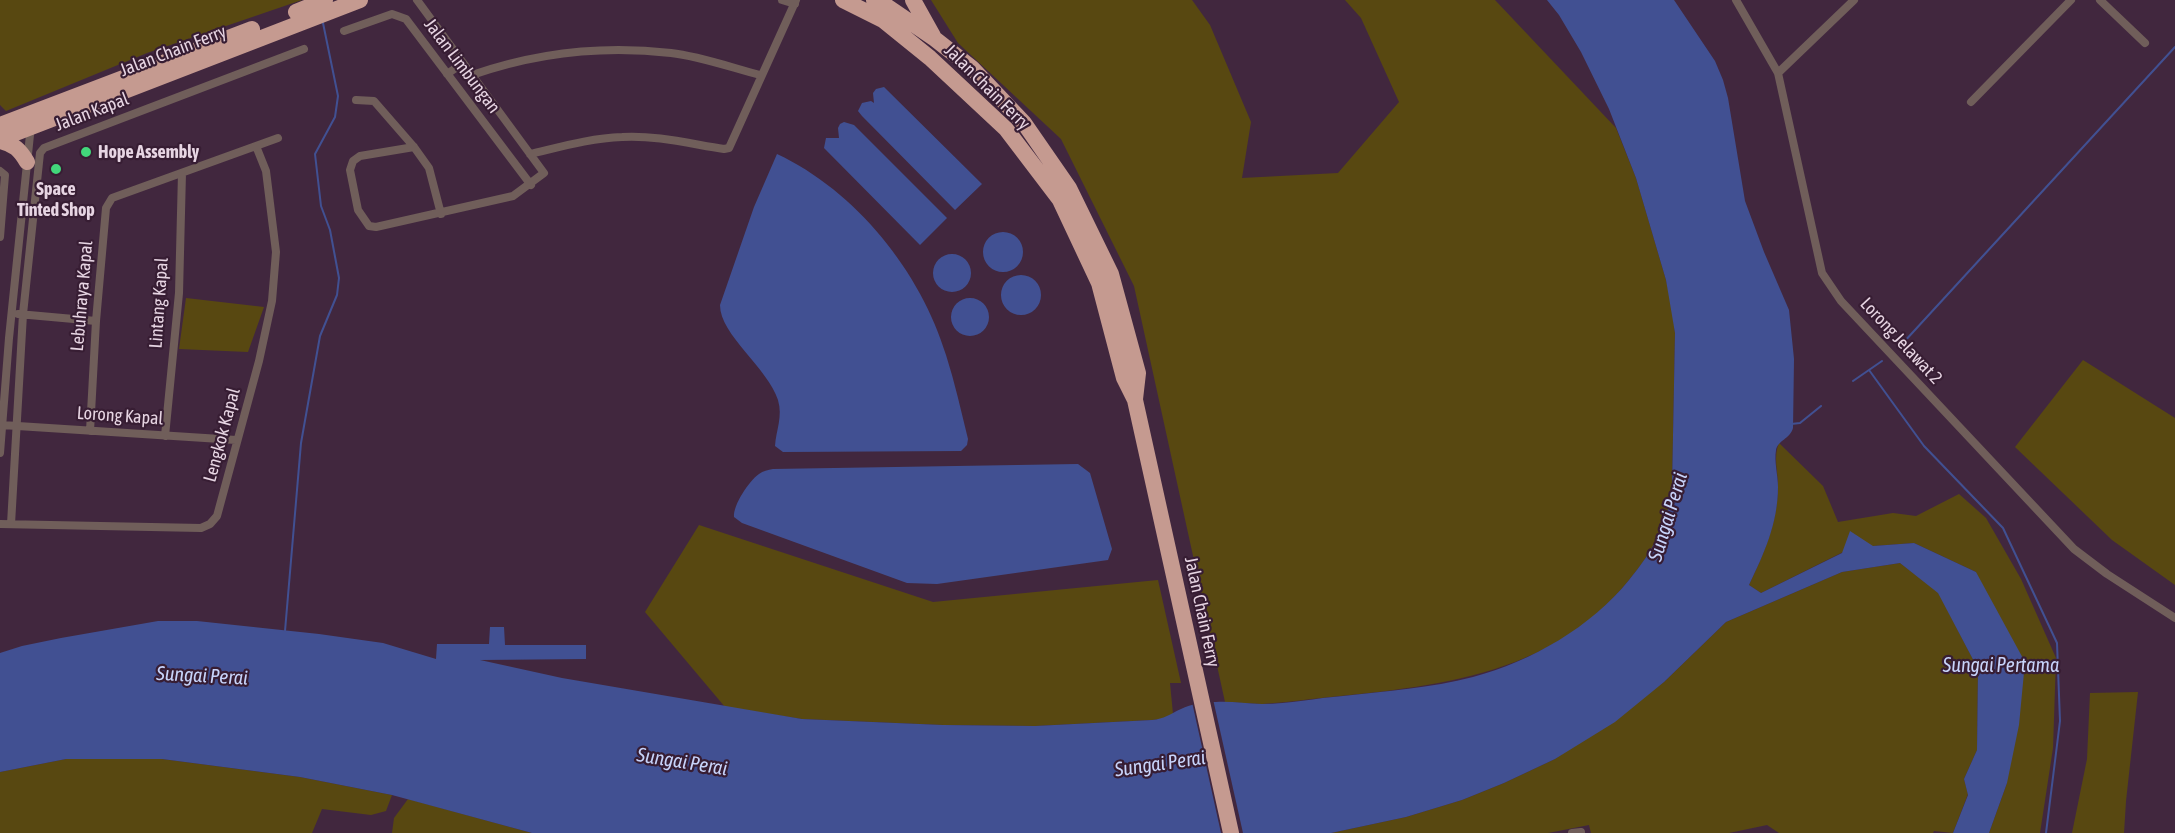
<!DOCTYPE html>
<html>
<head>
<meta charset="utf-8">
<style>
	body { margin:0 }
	canvas { display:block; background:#41273e }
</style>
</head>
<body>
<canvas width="2175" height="833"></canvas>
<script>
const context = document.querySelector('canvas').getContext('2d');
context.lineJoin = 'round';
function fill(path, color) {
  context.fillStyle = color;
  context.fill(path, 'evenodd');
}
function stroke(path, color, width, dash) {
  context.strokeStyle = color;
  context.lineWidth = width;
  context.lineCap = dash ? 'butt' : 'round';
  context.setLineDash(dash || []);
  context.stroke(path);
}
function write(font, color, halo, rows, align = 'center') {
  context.font = font + ' "Asap Condensed",sans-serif';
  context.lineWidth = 4.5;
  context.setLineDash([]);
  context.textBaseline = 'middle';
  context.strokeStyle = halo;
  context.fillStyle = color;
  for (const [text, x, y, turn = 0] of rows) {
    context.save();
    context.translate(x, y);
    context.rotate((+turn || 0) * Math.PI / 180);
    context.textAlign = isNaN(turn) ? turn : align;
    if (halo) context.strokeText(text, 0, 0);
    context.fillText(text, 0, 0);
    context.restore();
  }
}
const green = new Path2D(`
	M 0,0 L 302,0 L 147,53 L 6,111 L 0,105 Z
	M 931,0 L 1192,0 L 1210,25 L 1251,122 L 1242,178 L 1338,173 L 1399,102 L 1361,18 L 1345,0 L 1495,0 L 1616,128 L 1636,178 L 1666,280 L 1672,307 L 1675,333 L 1672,487 C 1668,525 1653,551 1629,580 C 1543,687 1411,687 1286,702 L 1262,704 L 1225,702 L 1134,286 L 1061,139 L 958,43 Z
	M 186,298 L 264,307 L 248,352 L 179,349 Z
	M 2083,360 L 2175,418 L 2175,585 L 2112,540 L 2015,447 Z
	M 1779,443 L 1823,486 L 1838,522 L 1893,513 L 1916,516 L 1959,494 L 1986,518 L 2021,579 L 2056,658 L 2053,748 L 2040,833 L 1989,833 L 2007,783 L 1976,572 L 1914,543 L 1873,546 L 1843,552 L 1761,593 L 1749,585 C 1764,554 1778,521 1778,486 C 1778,471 1773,457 1779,443 Z
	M 699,525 L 933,602 L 1158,580 L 1181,683 L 1170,683 L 1173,714 L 1162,719 L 1152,720 L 1035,726 L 943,725 L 802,719 L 725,707 L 645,612 Z
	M 1900,563 L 1938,592 L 1978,669 L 1977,750 L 1964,779 L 1968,794 L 1953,833 L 1934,831 L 1933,833 L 1779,833 L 1767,825 L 1729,833 L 1591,833 L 1589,825 L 1548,833 L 1331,833 L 1406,817 L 1462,800 L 1504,783 L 1555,759 L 1664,682 L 1726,622 L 1842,572 Z
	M 2138,692 L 2126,801 L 2124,833 L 2072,833 L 2087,759 L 2090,693 Z
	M 66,759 L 162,759 L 300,777 L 392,795 L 386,811 L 371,815 L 322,809 L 312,833 L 0,833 L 0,772 Z
	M 408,799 L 532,833 L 392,833 L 394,818 Z`);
const water = new Path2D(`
	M 1547,0 L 1674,0 L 1715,61 L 1723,80 L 1728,98 L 1745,201 L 1764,252 L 1789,310 L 1794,359 L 1793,428 C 1790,439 1778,440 1776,450 C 1774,462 1778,475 1778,487 C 1778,523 1764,554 1749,585 L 1761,593 L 1842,553 L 1850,531 L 1873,546 L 1914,543 L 1976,572 L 2025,662 L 2019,725 L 2007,783 L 1989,833 L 1953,833 L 1968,795 L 1964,779 L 1977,750 L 1978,669 L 1938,593 L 1900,563 L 1842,572 L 1726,622 L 1664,682 L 1615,722 L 1555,759 L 1504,783 L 1462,800 L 1406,817 L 1331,833 L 532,833 L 392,795 L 300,777 L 162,759 L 66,759 L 0,772 L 0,653 L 22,646 L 61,638 L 158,621 L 197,621 L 319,634 L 383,643 L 436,659 L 437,644 L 489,644 L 490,627 L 504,627 L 505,645 L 586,645 L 586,659 L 480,660 L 562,678 L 802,719 L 943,725 L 1035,726 L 1152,720 C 1164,719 1170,714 1181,709 C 1191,704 1205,702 1216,702 C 1231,701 1247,704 1262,704 C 1289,704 1316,698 1343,696 C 1386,691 1431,688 1473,677 C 1532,661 1591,627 1629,580 C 1653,551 1668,524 1672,487 L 1675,333 L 1666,280 L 1636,178 L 1609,109 L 1581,52 L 1559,15 Z
	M 884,87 L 982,184 L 955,210 L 862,116 L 858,111 L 862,103 L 871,101 L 874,103 L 873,93 L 876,89 Z
	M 844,122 L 854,125 L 947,218 L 920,245 L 824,148 L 826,138 L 839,138 L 838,128 L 840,124 Z
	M 777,154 C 856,191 921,272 946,355 C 955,383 961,411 968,439 L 967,445 L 961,451 L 783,452 L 775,446 C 776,430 783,417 778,400 C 768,368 720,335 720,305 L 754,207 Z
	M983 252a20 20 0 1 1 40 0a20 20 0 1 1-40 0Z
	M933 273a19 19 0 1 1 38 0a19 19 0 1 1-38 0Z
	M1001 295a20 20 0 1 1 40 0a20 20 0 1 1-40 0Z
	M951 317a19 19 0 1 1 38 0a19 19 0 1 1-38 0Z
	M 1078,464 L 1090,473 L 1112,549 L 1108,560 L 937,584 L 907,583 L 742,523 L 734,517 C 733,505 749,481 759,474 C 763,471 768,470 773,469 Z`);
const pier = new Path2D(`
	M 1213,699 L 1243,833 L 1221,833 L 1192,702 Z`);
const stream = new Path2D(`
	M 1903,343 L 2175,47
	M 1869,370 L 1924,446 L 2003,528 L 2057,643 L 2060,721 L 2046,833
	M 1853,381 L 1882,361
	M 1791,424 L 1800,423 L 1821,406
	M 285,631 L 301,443 L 320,336 L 337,295 L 339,278 L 330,230 L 321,206 L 315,154 L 335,117 L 338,96 L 323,23`);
const street = new Path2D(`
	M 782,0 L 795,4
	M 1736,0 L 1778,73 L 1822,273 L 1841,301 L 2074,549 L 2107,574 L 2175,618
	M 2100,0 L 2145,43
	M 344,31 L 392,14 L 406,19 L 531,185
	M 1778,73 L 1854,0
	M 447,74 L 463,63
	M 472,75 C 538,52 602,45 671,53 C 699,56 733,68 760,75
	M 356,100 L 374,101 L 414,147 L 429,168 L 441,214
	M 1971,102 L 2071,0
	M 414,147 L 360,156 L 353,161 L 350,170 L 358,210 L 369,226 L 376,227 L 513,196 L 544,173 L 417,0
	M 530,154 C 560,147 591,138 622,137 C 656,135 691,144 724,149 L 729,148 L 796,0
	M 0,171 L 5,175 L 0,237
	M 18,314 L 96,321
	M 2,425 L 236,440
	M 90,431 L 96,321 L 106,208 L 112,198 L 278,138
	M 165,436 L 179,293 L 182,173
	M 0,453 L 9,338 L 31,125
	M 0,524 L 201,528 L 210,524 L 217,516 L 259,361 L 272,301 L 276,252 L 266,171 L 256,146
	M 11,524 L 23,314 L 40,153 L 44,148 L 304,49
	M 1572,833 L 1581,832`);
const highway = new Path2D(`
	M 843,0 L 883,20 L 930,58 L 1006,129 L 1060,200 L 1099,283 L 1124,378 L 1135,400 L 1231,833
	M 874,0 L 888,7 L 935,39 L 972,68 L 1024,123 L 1069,188 L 1111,274 L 1138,373 L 1135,399
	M 913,0 L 933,36
	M 296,12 L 325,0
	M 0,125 L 252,29
	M 0,139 L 360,0
	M 0,141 C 14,144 20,150 27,162`);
const markers = [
	[86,152,6,"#42d77b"],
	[56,169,6,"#42d77b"]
];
const streetNames = [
	["Jalan Chain Ferry",173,51,-21],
	["Jalan Limbungan",462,66,53],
	["Jalan Chain Ferry",987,87,45],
	["Jalan Kapal",92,112,-21],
	["Lebuhraya Kapal",82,296,-85],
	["Lintang Kapal",159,303,-86],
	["Lorong Jelawat 2",1901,341,47],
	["Lorong Kapal",120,416,4],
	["Lengkok Kapal",222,435,-75],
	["Jalan Chain Ferry",1202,612,78]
];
const poiNames = [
	["Hope Assembly",98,152],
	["Space",56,189,"center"],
	["Tinted Shop",56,210,"center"]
];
const waterNames = [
	["Sungai Perai",1668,517,-73],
	["Sungai Pertama",2001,666],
	["Sungai Perai",202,676,3],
	["Sungai Perai",682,762,9],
	["Sungai Perai",1160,764,-8]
];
fill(green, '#584811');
fill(water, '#415092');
fill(pier, '#41273e');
stroke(stream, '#415092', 2);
stroke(street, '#705e5a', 8);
stroke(highway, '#c59a90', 16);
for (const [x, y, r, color] of markers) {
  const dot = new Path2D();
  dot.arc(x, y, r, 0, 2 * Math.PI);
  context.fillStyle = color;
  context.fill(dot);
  stroke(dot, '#371d33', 2);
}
write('18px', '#e7d5e3', '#371d33', streetNames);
write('bold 18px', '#e7d5e3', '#371d33', poiNames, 'left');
write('italic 20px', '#c7d3fa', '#371d33', waterNames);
</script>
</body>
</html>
